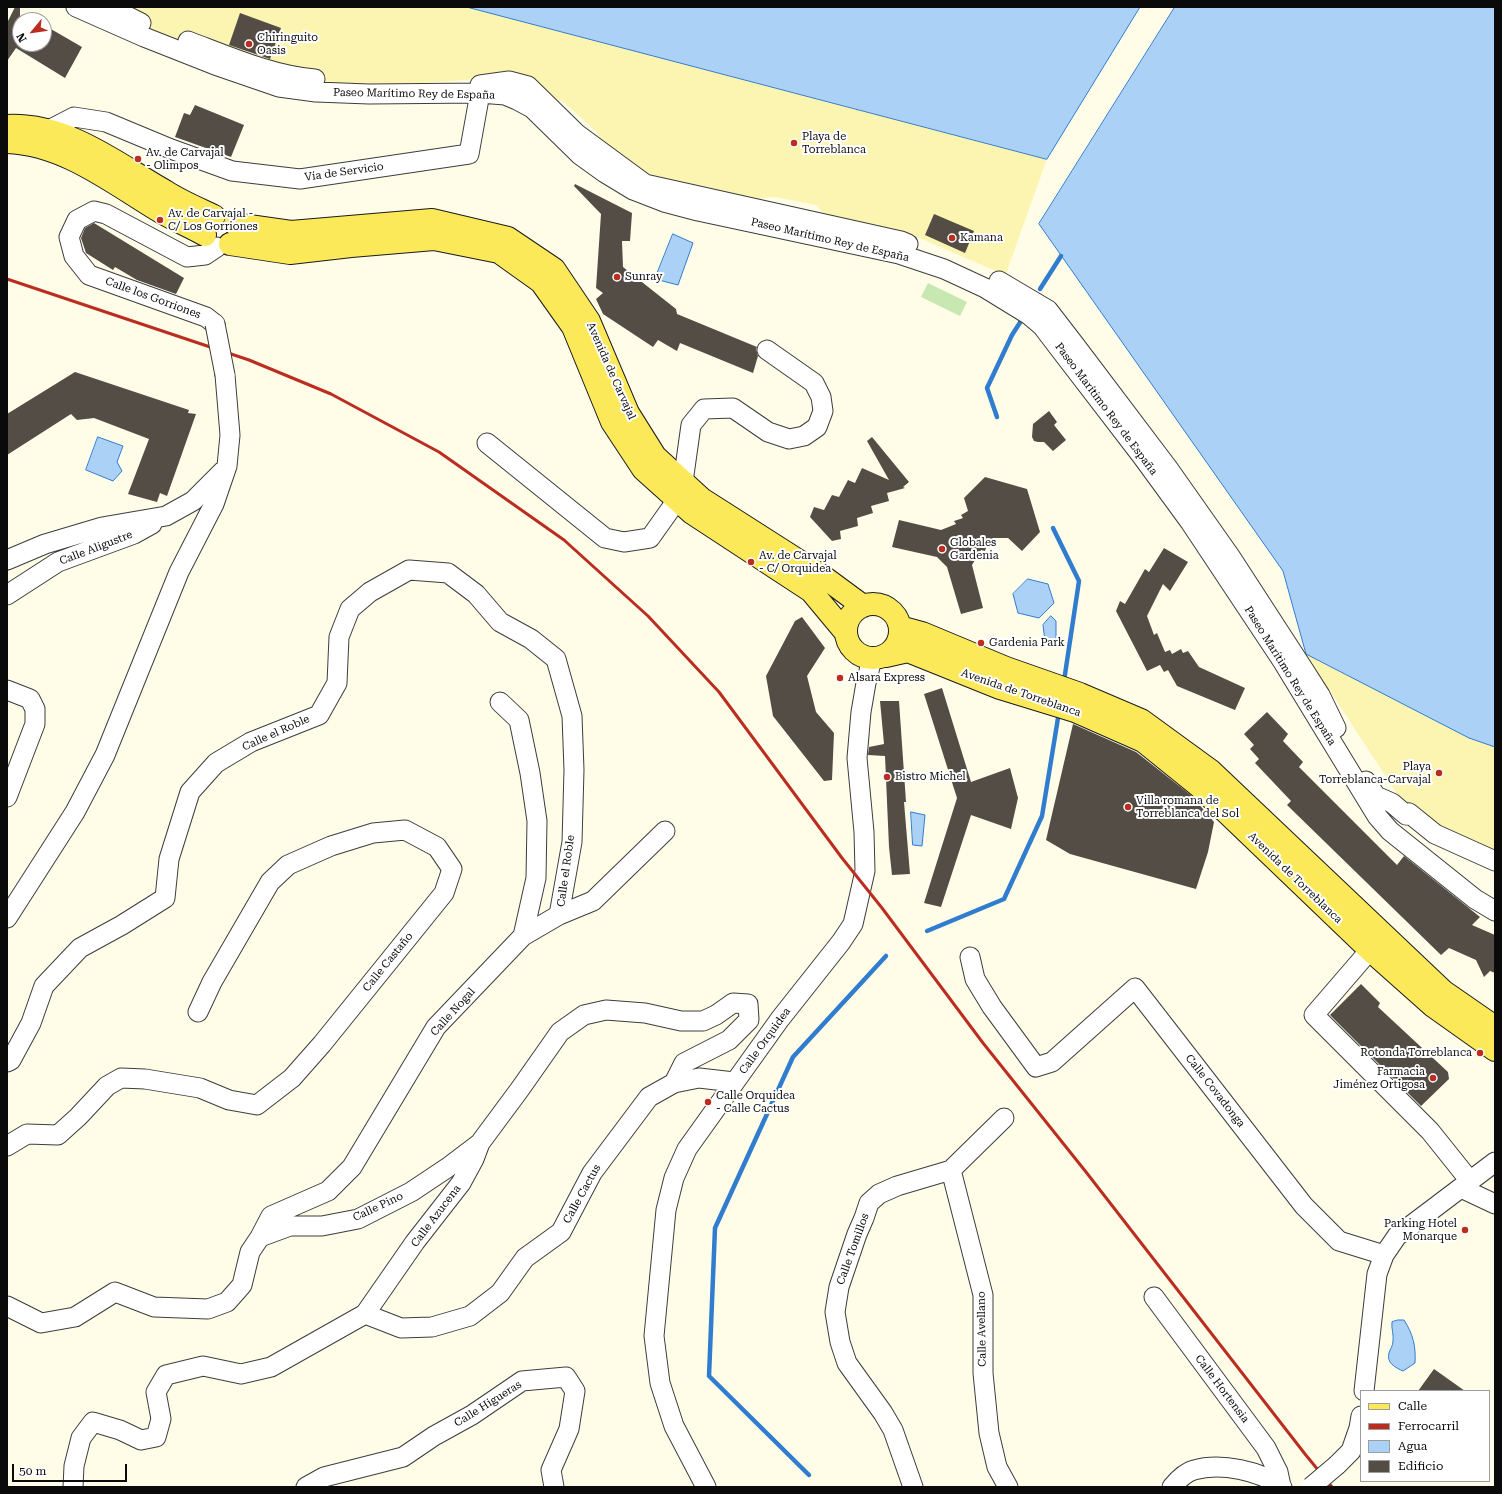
<!DOCTYPE html>
<html>
<head>
<meta charset="utf-8">
<style>
	body { margin:0 }
	#map { position:relative; width:1502px; height:1494px; overflow:hidden; background:#fffde7; font-family:"Roboto Serif",serif }
	canvas { display:block }
	.frame { position:absolute; inset:0; border:8px solid #0a0a0a; pointer-events:none }
	.legend { position:absolute; left:1360px; top:1390px; width:130px; height:92px; box-sizing:border-box; background:#fff; border:1px solid #9d9d9d; margin:0; padding:5px 7px; list-style:none; font-size:12px; color:#0a0a0a }
	.legend li { display:flex; align-items:center; gap:8px; height:20px }
	.legend b { width:20px; border:1px solid #9d9d9d }
	.north { position:absolute; left:12px; top:12px; width:40px; height:40px; box-sizing:border-box; background:#fff; border:1px solid #9d9d9d; border-radius:50%; rotate:241deg; font-size:11px; font-weight:700; line-height:16px; text-align:center; color:#0a0a0a }
	.north::after { content:''; display:block; margin:auto; width:14px; height:18px; background:#bb2d21; clip-path:polygon(50% 0,100% 100%,50% 72%,0 100%) }
	.scale { position:absolute; left:12px; top:1464px; width:115px; height:18px; box-sizing:border-box; border:2px solid #0a0a0a; border-top:0; padding-left:5px; font-size:12px; line-height:14px; white-space:nowrap; color:#0a0a0a; -webkit-text-stroke:3px #fff; paint-order:stroke }
</style>
</head>
<body>
<div id="map">
<canvas width="1502" height="1494"></canvas>
<div class="frame"></div>
<ul class="legend">
<li><b style="height:5px;background:#fce95a"></b>Calle</li>
<li><b style="height:5px;background:#bb2d21"></b>Ferrocarril</li>
<li><b style="height:11px;background:#abd1f7"></b>Agua</li>
<li><b style="height:11px;background:#534d46"></b>Edificio</li>
</ul>
<div class="north">N</div>
<div class="scale">50 m</div>
</div>
<script>
const context = document.querySelector('canvas').getContext('2d');
context.lineJoin = 'round';
function fill(path, color) {
  context.fillStyle = color;
  context.fill(path, 'evenodd');
}
function stroke(path, color, width, dash) {
  context.strokeStyle = color;
  context.lineWidth = width;
  context.lineCap = dash ? 'butt' : 'round';
  context.setLineDash(dash || []);
  context.stroke(path);
}
function write(font, color, halo, rows, align = 'center') {
  context.font = font + ' "Roboto Serif",serif';
  context.lineWidth = 4;
  context.setLineDash([]);
  context.textBaseline = 'middle';
  context.strokeStyle = halo;
  context.fillStyle = color;
  for (const [text, x, y, turn = 0] of rows) {
    context.save();
    context.translate(x, y);
    context.rotate((+turn || 0) * Math.PI / 180);
    context.textAlign = isNaN(turn) ? turn : align;
    if (halo) context.strokeText(text, 0, 0);
    context.fillText(text, 0, 0);
    context.restore();
  }
}
const green = new Path2D(`
	M 928,283 L 967,302 L 960,316 L 921,297 Z`);
const sand = new Path2D(`
	M 101,7 L 467,7 L 1047,159 L 1008,268 L 1007,276 L 915,236 L 826,216 L 816,205 L 775,197 L 762,198 L 756,201 L 646,173 L 606,148 L 596,131 L 561,100 L 554,99 L 482,79 L 390,85 L 293,82 L 144,29 Z
	M 1306,654 L 1469,738 L 1495,747 L 1495,855 L 1454,838 L 1401,800 Z`);
const water = new Path2D(`
	M 467,7 L 1140,7 L 1047,159 Z
	M 1175,7 L 1495,7 L 1495,747 L 1469,738 L 1306,654 L 1283,571 L 1039,224 Z
	M 673,234 L 693,243 L 678,285 L 655,279 Z
	M 98,437 L 123,446 L 117,462 L 122,471 L 113,481 L 86,470 Z
	M 1028,579 L 1048,584 L 1054,603 L 1039,618 L 1018,613 L 1013,594 Z
	M 1051,616 L 1056,621 L 1056,641 L 1045,641 L 1043,625 Z
	M 911,812 L 925,815 L 922,846 L 913,845 Z
	M 1398,1320 L 1404,1320 C 1413,1334 1416,1346 1415,1363 L 1403,1371 C 1396,1368 1386,1363 1389,1353 C 1390,1349 1393,1346 1393,1341 C 1394,1334 1391,1329 1392,1322 Z`);
const stream = new Path2D(`
	M 1040,289 L 1061,256
	M 997,417 L 987,388 L 1012,335 L 1021,321
	M 1053,528 L 1079,581 L 1064,681
	M 927,931 L 1004,899 L 1042,816 L 1059,712
	M 809,1475 L 709,1376 L 715,1228 L 793,1057 L 886,956`);
const building = new Path2D(`
	M 15,7 L 20,7 L 20,44 L 44,44 L 44,25 L 82,47 L 65,78 L 16,48 L 7,61 L 7,23 Z
	M 240,13 L 281,28 L 270,59 L 229,45 Z
	M 195,105 L 244,125 L 231,157 L 175,137 L 184,113 L 190,115 Z
	M 575,184 L 632,213 L 630,241 L 622,241 L 623,267 L 676,309 L 677,314 L 757,347 L 756,349 L 758,356 L 753,373 L 680,343 L 677,351 L 658,340 L 653,347 L 603,314 L 596,299 L 603,293 L 596,288 L 601,214 L 574,186 Z
	M 934,214 L 974,231 L 965,253 L 925,235 Z
	M 94,223 L 184,278 L 176,294 L 137,280 L 115,267 L 113,270 L 86,253 L 81,238 L 85,228 Z
	M 75,372 L 189,410 L 188,413 L 196,414 L 167,496 L 160,493 L 157,502 L 128,494 L 149,439 L 94,418 L 77,420 L 71,414 L 7,455 L 7,414 Z
	M 1049,411 L 1057,422 L 1054,425 L 1066,440 L 1053,451 L 1044,442 L 1038,442 L 1034,441 L 1032,437 L 1033,424 Z
	M 872,437 L 909,482 L 903,487 L 905,488 L 887,493 L 889,501 L 871,506 L 873,513 L 857,518 L 858,526 L 840,531 L 841,539 L 832,541 L 810,517 L 814,507 L 824,510 L 832,495 L 839,497 L 848,480 L 855,483 L 862,468 L 889,480 L 867,441 Z
	M 985,477 L 1027,489 L 1040,532 L 1022,551 L 1008,538 L 994,538 L 992,544 L 987,545 L 985,551 L 981,550 L 972,565 L 983,608 L 961,614 L 947,567 L 937,557 L 892,547 L 899,520 L 941,530 L 956,524 L 954,521 L 963,518 L 961,515 L 968,511 L 964,498 Z
	M 1164,548 L 1188,562 L 1170,591 L 1163,584 L 1147,616 L 1154,635 L 1157,633 L 1165,652 L 1170,650 L 1172,654 L 1181,649 L 1183,653 L 1188,651 L 1199,667 L 1245,688 L 1235,710 L 1177,686 L 1168,670 L 1164,672 L 1160,665 L 1147,671 L 1116,611 L 1120,601 L 1125,604 L 1145,569 L 1149,572 Z
	M 802,617 L 825,648 L 807,676 L 816,712 L 834,733 L 832,780 L 824,781 L 773,716 L 766,676 L 795,621 Z
	M 942,688 L 971,782 L 1010,768 L 1018,798 L 1011,829 L 971,815 L 941,907 L 924,903 L 957,798 L 924,694 Z
	M 880,701 L 899,701 L 906,802 L 904,802 L 910,874 L 892,875 L 889,847 L 885,756 L 868,755 L 869,747 L 884,744 Z
	M 1267,712 L 1288,734 L 1283,741 L 1303,762 L 1299,767 L 1397,865 L 1404,856 L 1480,917 L 1472,925 L 1495,935 L 1495,973 L 1490,971 L 1484,977 L 1476,960 L 1449,948 L 1441,955 L 1287,805 L 1291,801 L 1255,763 L 1259,759 L 1250,749 L 1254,745 L 1244,734 Z
	M 1073,724 L 1136,752 L 1192,796 L 1214,822 L 1208,852 L 1196,889 L 1070,854 L 1046,840 Z
	M 1361,984 L 1380,1003 L 1378,1007 L 1448,1072 L 1449,1079 L 1421,1106 L 1330,1015 Z
	M 1434,1369 L 1465,1391 L 1418,1391 Z`);
const minor = new Path2D(`
	M 76,7 L 144,37 L 215,65 L 279,87 L 316,92 L 369,94 L 480,93 L 505,95 L 517,100 L 532,108 L 580,155 L 605,173 L 633,190 L 664,202 L 698,211 L 899,254 L 944,269 L 985,288 L 1029,315 L 1042,326 L 1058,347 L 1141,455 L 1190,522 L 1283,662 L 1377,816 L 1390,831 L 1475,899 L 1495,911
	M 109,7 L 141,23
	M 188,41 C 228,56 273,76 315,79
	M 480,85 L 509,81 L 528,86 L 577,134 L 645,184 L 901,241 L 908,244
	M 49,130 L 74,117 L 106,122 L 171,149 L 232,171 L 300,179 L 469,154 L 480,93
	M 999,281 L 1048,310 L 1075,345 L 1168,468 L 1230,556 L 1304,670 L 1320,695 L 1336,728
	M 215,324 L 206,317 L 89,275 L 74,256 L 69,237 L 77,220 L 94,211 L 106,214 L 187,257 L 205,255 L 217,247
	M 487,443 L 605,538 L 624,542 L 650,538 L 677,500
	M 683,482 L 691,425 L 704,409 L 733,408 L 768,432 L 789,439 L 804,436 L 817,427 L 823,411 L 821,397 L 814,383 L 767,350
	M 7,560 L 45,544 L 102,527 L 166,516 L 193,501 L 223,471
	M 7,595 L 58,562 L 134,534 L 152,524
	M 7,690 L 30,699 L 35,709 L 35,724 L 7,797
	M 500,702 L 519,720 L 530,773 L 537,821 L 536,878 L 523,936
	M 1366,781 L 1376,796 L 1392,803 L 1406,815 L 1409,813 L 1435,834 L 1495,861
	M 7,918 L 75,812 L 105,755 L 179,572 L 214,504 L 227,466 L 230,435 L 225,375
	M 1370,950 L 1314,1015 L 1430,1131 L 1470,1181
	M 970,957 L 975,979 L 992,1007 L 1036,1067 L 1052,1062 L 1135,988 L 1304,1206 L 1339,1241 L 1384,1255
	M 7,1062 L 11,1060 L 31,1023 L 44,986 L 80,948 L 122,925 L 165,898 L 169,859 L 190,792 L 216,763 L 251,742 L 319,715 L 337,683 L 339,637 L 350,609 L 370,592 L 409,570 L 448,573 L 476,594 L 500,622 L 531,639 L 556,659 L 572,716 L 574,770 L 572,842 L 559,915
	M 7,1146 L 27,1134 L 58,1135 L 78,1117 L 107,1086 L 121,1078 L 145,1079 L 200,1088 L 229,1100 L 257,1105 L 292,1078 L 322,1044 L 444,893 L 452,869 L 437,847 L 405,830 L 373,833 L 331,846 L 288,865 L 270,882 L 212,982 L 198,1012
	M 951,1170 L 983,1295 L 983,1373 L 989,1433 L 997,1467 L 1008,1487
	M 1461,1188 L 1495,1204
	M 260,1237 L 290,1226 L 322,1226 L 358,1219 L 411,1192 L 447,1168 L 480,1143
	M 1154,1297 L 1266,1448 L 1278,1472 L 1281,1486
	M 7,1306 L 41,1323 L 75,1317 L 115,1292 L 154,1307 L 208,1309 L 227,1302 L 242,1285 L 250,1252 L 260,1237 L 271,1216 L 328,1191 L 352,1167 L 436,1027 L 523,936 L 559,915 L 593,901 L 665,831
	M 365,1314 L 401,1328 L 432,1327 L 470,1316 L 500,1293 L 525,1258 L 561,1232 L 592,1173 L 649,1097 L 674,1083 L 699,1078 L 734,1082
	M 1364,1391 L 1377,1274 L 1384,1255 L 1397,1236 L 1495,1162
	M 1337,1465 L 1351,1451 L 1359,1428 L 1361,1416
	M 73,1487 L 74,1466 L 81,1438 L 93,1422 L 120,1430 L 141,1440 L 156,1437 L 161,1419 L 156,1392 L 166,1375 L 203,1366 L 241,1374 L 271,1367 L 365,1314 L 415,1242 L 461,1183 L 474,1159 L 480,1143 L 520,1089 L 560,1032 L 584,1015 L 606,1010 L 645,1013 L 681,1021 L 703,1021 L 716,1015 L 733,1003 L 748,1004 L 749,1020 L 729,1040 L 684,1063 L 674,1083
	M 306,1487 L 324,1477 L 403,1457 L 434,1436 L 472,1415 L 522,1381 L 566,1377 L 575,1391 L 569,1429 L 551,1470 L 554,1487
	M 706,1487 L 674,1426 L 660,1383 L 654,1336 L 666,1210 L 674,1178 L 687,1149 L 780,1019 L 841,942 L 853,924 L 865,871 L 864,832 L 857,758 L 861,712 L 866,683 L 872,659
	M 913,1487 L 893,1430 L 883,1413 L 847,1363 L 840,1342 L 835,1312 L 839,1287 L 857,1234 L 864,1218 L 869,1203 L 879,1194 L 897,1186 L 951,1170 L 1004,1118
	M 1172,1487 C 1177,1481 1186,1472 1194,1470 C 1221,1462 1260,1471 1282,1487`);
const major = new Path2D(`
	M 7,126 C 67,123 116,163 165,191 C 180,201 197,208 214,216
	M 7,142 C 63,144 110,181 156,209 C 172,219 189,226 205,235
	M 235,224 L 291,232 L 432,220 L 508,238 L 554,269 L 589,321 L 628,413 L 655,456 L 702,499 L 821,575 L 863,606
	M 230,244 L 290,253 L 351,246 L 434,239 L 499,252 L 541,282 L 573,327 L 612,422 L 643,469 L 692,513 L 811,591 L 846,633
	M846 631a27 27 0 1 1 54 0a27 27 0 1 1-54 0Z
	M 900,627 L 922,633 L 1006,668 L 1080,694 L 1141,720 L 1211,771 L 1443,991 L 1495,1027
	M 886,656 L 908,651 L 1000,688 L 1075,711 L 1143,741 L 1200,787 L 1370,950 L 1433,1006 L 1495,1050`);
const rail = new Path2D(`
	M 7,279 L 249,360 L 331,394 L 439,452 L 564,540 L 648,616 L 719,692 L 842,858 L 882,908 L 983,1043 L 1086,1172 L 1305,1454 L 1332,1487`);
const minorBridge = new Path2D(`
	M 215,324 L 225,375
	M 1311,1487 L 1337,1465`);
const markers = [
	[249,44,4,"#bb2d21"],
	[794,143,4,"#bb2d21"],
	[138,159,4,"#bb2d21"],
	[160,220,4,"#bb2d21"],
	[952,238,4,"#bb2d21"],
	[617,277,4,"#bb2d21"],
	[942,549,4,"#bb2d21"],
	[751,562,4,"#bb2d21"],
	[981,643,4,"#bb2d21"],
	[840,678,4,"#bb2d21"],
	[1439,773,4,"#bb2d21"],
	[887,777,4,"#bb2d21"],
	[1128,807,4,"#bb2d21"],
	[1480,1053,4,"#bb2d21"],
	[1433,1078,4,"#bb2d21"],
	[708,1102,4,"#bb2d21"],
	[1465,1230,4,"#bb2d21"]
];
const poiNames = [
	["Chiringuito",257,38],
	["Oasis",257,51],
	["Playa de",802,137],
	["Torreblanca",802,150],
	["Av. de Carvajal",146,153],
	["- Olimpos",146,166],
	["Av. de Carvajal -",168,214],
	["C/ Los Gorriones",168,227],
	["Kamana",960,238],
	["Sunray",625,277],
	["Globales",950,543],
	["Gardenia",950,556],
	["Av. de Carvajal",759,556],
	["- C/ Orquidea",759,569],
	["Gardenia Park",989,643],
	["Alsara Express",848,678],
	["Playa",1431,767,"right"],
	["Torreblanca-Carvajal",1431,780,"right"],
	["Bistro Michel",895,777],
	["Villa romana de",1136,801],
	["Torreblanca del Sol",1136,814],
	["Rotonda Torreblanca",1472,1053,"right"],
	["Farmacia",1425,1072,"right"],
	["Jiménez Ortigosa",1425,1085,"right"],
	["Calle Orquidea",716,1096],
	["- Calle Cactus",716,1109],
	["Parking Hotel",1457,1224,"right"],
	["Monarque",1457,1237,"right"]
];
const streetNames = [
	["Paseo Marítimo Rey de España",414,94,1],
	["Vía de Servicio",344,172,-8],
	["Paseo Marítimo Rey de España",830,240,13],
	["Calle los Gorriones",153,298,20],
	["Avenida de Carvajal",611,371,66],
	["Paseo Marítimo Rey de España",1106,409,53],
	["Calle Aligustre",96,548,-21],
	["Paseo Marítimo Rey de España",1290,676,58],
	["Avenida de Torreblanca",1021,693,19],
	["Calle el Roble",276,733,-24],
	["Calle el Roble",566,871,-82],
	["Avenida de Torreblanca",1295,878,44],
	["Calle Castaño",388,962,-51],
	["Calle Nogal",453,1012,-48],
	["Calle Orquidea",765,1041,-54],
	["Calle Covadonga",1215,1091,52],
	["Calle Cactus",582,1194,-61],
	["Calle Pino",378,1207,-25],
	["Calle Azucena",436,1216,-53],
	["Calle Tomillos",853,1249,-70],
	["Calle Avellano",982,1329,-91],
	["Calle Hortensia",1222,1389,53],
	["Calle Higueras",488,1404,-32]
];
fill(green, '#c7e9b1');
fill(sand, '#fcf5b2');
fill(water, '#abd1f7');
stroke(water, '#307ccf', 1);
stroke(stream, '#307ccf', 4.5);
fill(building, '#534d46');
stroke(minor, '#3d3d3d', 21);
stroke(major, '#1b1b1b', 24);
stroke(minor, '#fff', 19);
stroke(major, '#fce95a', 22);
stroke(rail, '#bb2d21', 3);
stroke(minorBridge, '#3d3d3d', 21, []);
stroke(minorBridge, '#fff', 19);
for (const [x, y, r, color] of markers) {
  const dot = new Path2D();
  dot.arc(x, y, r, 0, 2 * Math.PI);
  context.fillStyle = color;
  context.fill(dot);
  stroke(dot, '#fff', 1.5);
}
write('11px', '#0a0a0a', '#fff', poiNames, 'left');
write('11px', '#0a0a0a', '#fff', streetNames);
</script>
</body>
</html>
